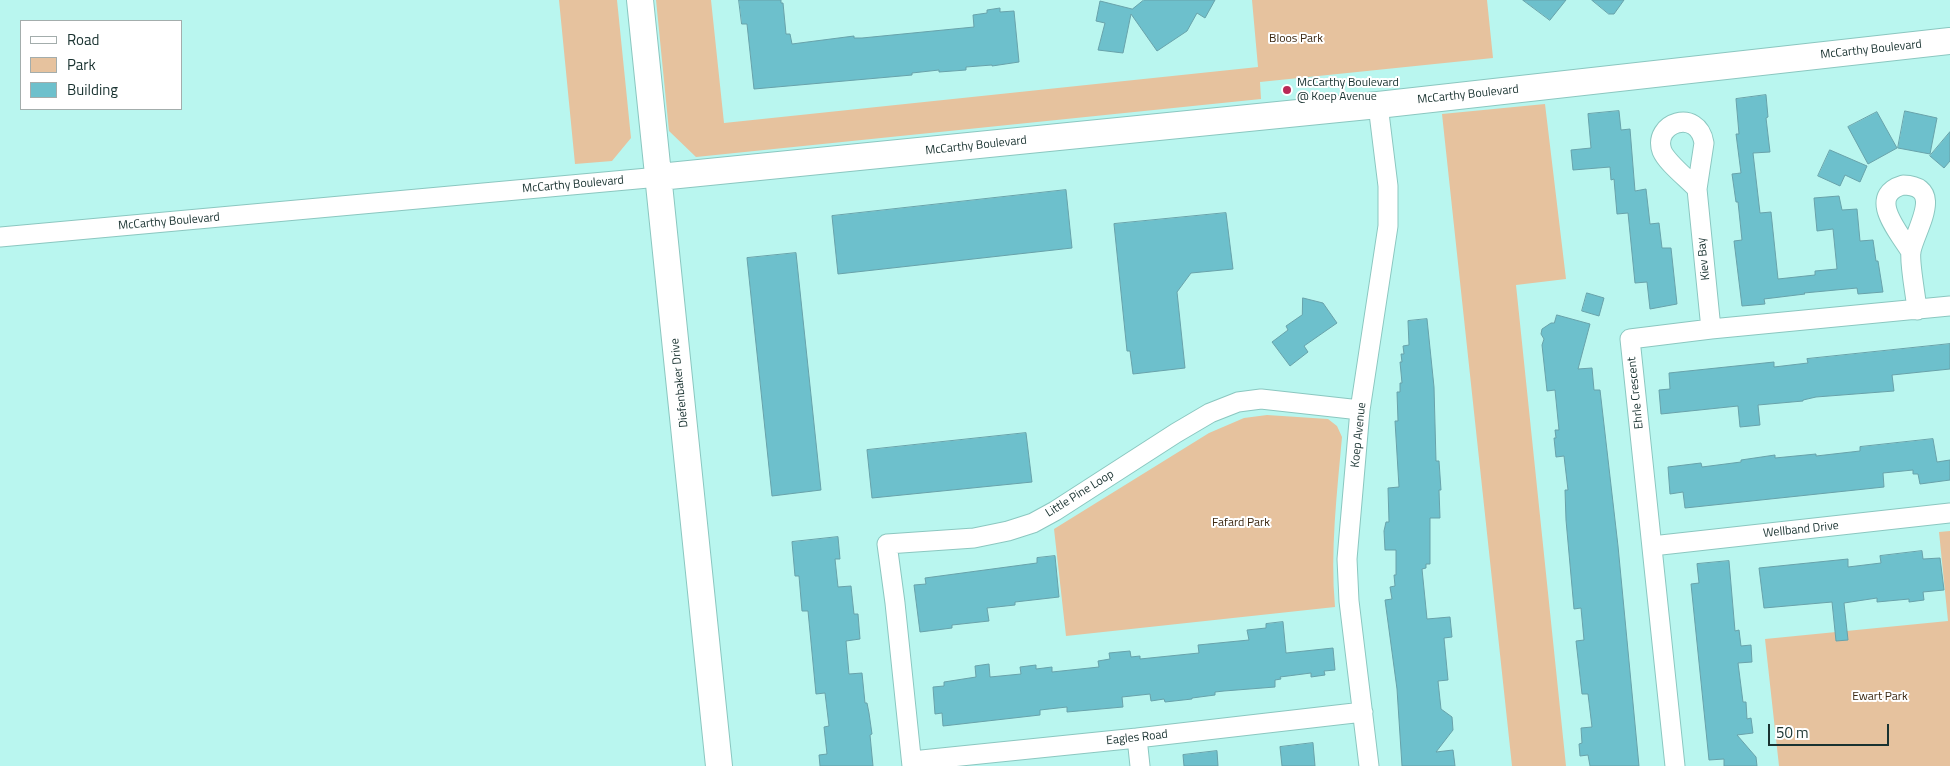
<!DOCTYPE html>
<html>
<head>
<meta charset="utf-8">
<style>
	body { margin:0 }
	#map { position:relative; width:1950px; height:766px; overflow:hidden; background:#b9f6ef; font-family:"Titillium Web",sans-serif }
	canvas { display:block }
	.legend { position:absolute; left:20px; top:20px; width:162px; height:90px; box-sizing:border-box; background:#fff; border:1px solid #a3adac; margin:0; padding:6px 9px; list-style:none; font-size:15px; color:#193230 }
	.legend li { display:flex; align-items:center; gap:10px; height:25px }
	.legend b { width:25px; border:1px solid #a3adac }
	.scale { position:absolute; left:1768px; top:724px; width:121px; height:22px; box-sizing:border-box; border:2px solid #193230; border-top:0; padding-left:6px; font-size:15px; line-height:18px; white-space:nowrap; color:#193230; -webkit-text-stroke:4px #fff; paint-order:stroke }
</style>
</head>
<body>
<div id="map">
<canvas width="1950" height="766"></canvas>
<ul class="legend">
<li><b style="height:6px;background:#fff"></b>Road</li>
<li><b style="height:14px;background:#e6c29e"></b>Park</li>
<li><b style="height:14px;background:#6dc0cc"></b>Building</li>
</ul>
<div class="scale">50 m</div>
</div>
<script>
const context = document.querySelector('canvas').getContext('2d');
context.lineJoin = 'round';
function fill(path, color) {
  context.fillStyle = color;
  context.fill(path, 'evenodd');
}
function stroke(path, color, width, dash) {
  context.strokeStyle = color;
  context.lineWidth = width;
  context.lineCap = dash ? 'butt' : 'round';
  context.setLineDash(dash || []);
  context.stroke(path);
}
function write(font, color, halo, rows, align = 'center') {
  context.font = font + ' "Titillium Web",sans-serif';
  context.lineWidth = 4;
  context.setLineDash([]);
  context.textBaseline = 'middle';
  context.strokeStyle = halo;
  context.fillStyle = color;
  for (const [text, x, y, turn = 0] of rows) {
    context.save();
    context.translate(x, y);
    context.rotate((+turn || 0) * Math.PI / 180);
    context.textAlign = isNaN(turn) ? turn : align;
    if (halo) context.strokeText(text, 0, 0);
    context.fillText(text, 0, 0);
    context.restore();
  }
}
const green = new Path2D(`
	M 559,0 L 617,0 L 631,138 L 612,161 L 575,164 Z
	M 656,0 L 711,0 L 724,123 L 1258,67 L 1252,0 L 1487,0 L 1493,58 L 1260,82 L 1261,99 L 696,157 L 669,131 Z
	M 1545,104 L 1566,279 L 1516,285 L 1566,766 L 1512,766 L 1442,114 Z
	M 1267,415 L 1328,419 L 1337,426 L 1342,437 C 1337,494 1330,550 1335,607 L 1066,636 L 1054,529 L 1209,433 L 1244,418 Z
	M 1950,531 L 1950,766 L 1779,766 L 1765,639 L 1948,621 L 1939,532 Z`);
const building = new Path2D(`
	M 739,0 L 781,0 L 781,3 L 783,3 L 786,34 L 790,34 L 792,44 L 854,36 L 854,38 L 862,38 L 974,27 L 973,15 L 987,13 L 987,10 L 1000,8 L 1000,12 L 1014,11 L 1019,62 L 992,66 L 992,65 L 966,67 L 966,70 L 939,72 L 939,70 L 912,73 L 912,75 L 754,89 L 747,24 L 742,24 Z
	M 1144,0 L 1215,0 L 1205,18 L 1197,13 L 1187,31 L 1157,51 L 1131,14 L 1123,53 L 1098,50 L 1105,23 L 1096,21 L 1100,1 L 1132,9 Z
	M 1523,0 L 1566,0 L 1550,20 Z
	M 1592,0 L 1624,0 L 1614,14 L 1609,14 Z
	M 1766,95 L 1768,117 L 1766,118 L 1770,152 L 1753,153 L 1760,213 L 1771,212 L 1778,279 L 1815,275 L 1815,271 L 1837,269 L 1833,229 L 1817,231 L 1814,198 L 1839,196 L 1842,210 L 1857,209 L 1860,241 L 1873,240 L 1876,261 L 1878,261 L 1883,292 L 1858,294 L 1857,288 L 1804,293 L 1805,294 L 1764,299 L 1765,304 L 1742,306 L 1734,241 L 1742,240 L 1738,202 L 1736,202 L 1732,174 L 1741,173 L 1736,134 L 1739,134 L 1736,99 Z
	M 1619,111 L 1621,130 L 1630,129 L 1635,191 L 1646,189 L 1650,224 L 1659,223 L 1662,248 L 1671,248 L 1677,304 L 1650,309 L 1647,282 L 1635,283 L 1628,213 L 1617,214 L 1614,179 L 1611,180 L 1610,167 L 1573,170 L 1571,150 L 1591,148 L 1588,114 Z
	M 1905,111 L 1937,118 L 1930,154 L 1898,148 Z
	M 1877,112 L 1897,148 L 1868,164 L 1848,127 Z
	M 1950,132 L 1950,161 L 1944,168 L 1930,156 Z
	M 1830,150 L 1867,166 L 1860,182 L 1845,175 L 1840,186 L 1818,176 Z
	M 1066,190 L 1072,248 L 838,274 L 832,216 Z
	M 1226,213 L 1233,269 L 1191,273 L 1177,292 L 1185,368 L 1133,374 L 1130,351 L 1127,351 L 1114,224 Z
	M 796,253 L 821,490 L 772,496 L 747,258 Z
	M 1587,293 L 1604,298 L 1599,316 L 1582,311 Z
	M 1303,298 L 1323,303 L 1337,323 L 1304,346 L 1308,352 L 1290,366 L 1272,342 L 1288,330 L 1286,326 L 1302,315 Z
	M 1557,315 L 1590,324 L 1578,369 L 1592,368 L 1594,390 L 1600,390 L 1618,546 L 1639,766 L 1590,766 L 1588,755 L 1580,756 L 1579,744 L 1582,743 L 1581,728 L 1592,727 L 1588,694 L 1582,694 L 1576,641 L 1584,640 L 1581,608 L 1574,609 L 1566,520 L 1565,490 L 1568,490 L 1564,456 L 1556,457 L 1554,438 L 1556,438 L 1555,430 L 1559,430 L 1555,390 L 1547,391 L 1542,345 L 1544,339 L 1541,334 L 1542,329 L 1551,323 L 1554,323 Z
	M 1427,319 L 1434,387 L 1436,461 L 1439,461 L 1441,490 L 1439,490 L 1440,518 L 1430,518 L 1430,564 L 1426,564 L 1426,568 L 1422,569 L 1427,619 L 1450,617 L 1452,637 L 1444,638 L 1448,680 L 1438,681 L 1441,709 L 1452,717 L 1453,730 L 1436,752 L 1453,750 L 1455,766 L 1402,766 L 1397,689 L 1385,600 L 1392,599 L 1390,587 L 1395,586 L 1394,575 L 1396,575 L 1396,550 L 1385,550 L 1384,531 L 1386,522 L 1389,522 L 1388,488 L 1399,487 L 1395,421 L 1398,421 L 1397,392 L 1400,392 L 1400,383 L 1402,383 L 1400,362 L 1402,362 L 1401,354 L 1404,354 L 1403,346 L 1409,345 L 1408,321 Z
	M 1950,344 L 1950,369 L 1892,375 L 1894,391 L 1816,397 L 1803,400 L 1803,401 L 1758,405 L 1760,425 L 1740,427 L 1738,406 L 1661,414 L 1659,390 L 1670,389 L 1669,373 L 1774,362 L 1774,367 L 1808,363 L 1807,359 Z
	M 1026,433 L 1032,482 L 872,498 L 867,450 Z
	M 1933,439 L 1937,462 L 1950,460 L 1950,480 L 1920,484 L 1918,474 L 1913,474 L 1913,470 L 1883,473 L 1884,487 L 1685,508 L 1683,492 L 1670,494 L 1668,467 L 1701,463 L 1702,467 L 1741,462 L 1741,460 L 1775,455 L 1775,458 L 1816,454 L 1816,456 L 1860,451 L 1860,447 Z
	M 838,537 L 840,559 L 835,559 L 838,587 L 851,586 L 854,614 L 858,614 L 860,639 L 846,641 L 849,674 L 862,673 L 865,703 L 867,703 L 869,713 L 872,734 L 870,735 L 873,766 L 820,766 L 819,755 L 827,754 L 824,727 L 829,726 L 825,693 L 816,694 L 808,611 L 802,611 L 799,576 L 795,576 L 792,542 Z
	M 1922,551 L 1923,559 L 1940,558 L 1944,590 L 1923,592 L 1924,600 L 1909,602 L 1909,599 L 1877,602 L 1877,598 L 1844,603 L 1848,640 L 1836,641 L 1832,602 L 1764,608 L 1759,568 L 1848,559 L 1848,567 L 1881,563 L 1880,556 Z
	M 1055,556 L 1059,597 L 1015,602 L 1015,605 L 987,608 L 989,621 L 952,625 L 952,628 L 920,632 L 914,585 L 926,584 L 925,578 L 1037,563 L 1037,558 Z
	M 1729,561 L 1735,631 L 1739,630 L 1741,646 L 1751,645 L 1752,662 L 1738,663 L 1743,702 L 1746,702 L 1747,719 L 1751,718 L 1753,733 L 1737,735 L 1756,757 L 1757,766 L 1724,766 L 1724,759 L 1709,760 L 1691,584 L 1699,583 L 1697,564 Z
	M 1283,622 L 1286,653 L 1333,648 L 1335,670 L 1324,671 L 1325,675 L 1311,677 L 1311,673 L 1280,677 L 1281,679 L 1275,680 L 1275,687 L 1224,691 L 1215,692 L 1215,695 L 1192,698 L 1192,699 L 1165,702 L 1164,699 L 1151,701 L 1150,694 L 1122,697 L 1123,707 L 1067,712 L 1067,707 L 1040,710 L 1040,715 L 943,726 L 942,713 L 935,714 L 933,687 L 944,686 L 944,682 L 976,677 L 975,666 L 989,664 L 990,677 L 1021,674 L 1020,667 L 1036,665 L 1036,669 L 1052,667 L 1052,672 L 1099,667 L 1098,661 L 1110,659 L 1109,653 L 1130,651 L 1131,657 L 1140,656 L 1140,659 L 1199,653 L 1198,645 L 1249,640 L 1247,630 L 1266,628 L 1266,624 Z
	M 1313,743 L 1315,766 L 1282,766 L 1280,747 Z
	M 1217,751 L 1218,766 L 1184,766 L 1183,755 Z`);
const minor = new Path2D(`
	M 1697,189 C 1688,179 1667,163 1662,151 C 1652,123 1698,107 1704,143 L 1697,189 L 1711,329
	M 0,237 L 659,177
	M 1911,252 C 1899,232 1866,196 1903,185 C 1946,186 1915,230 1911,251 C 1909,263 1916,296 1917,310
	M 1652,546 L 1950,513
	M 1137,738 L 1140,766
	M 912,761 L 1137,738 L 1363,712
	M 912,766 L 895,603 L 887,544 L 974,538 L 1008,531 L 1033,523 L 1055,511 L 1176,433 L 1210,413 L 1238,402 L 1261,399 L 1360,410
	M 1369,766 L 1349,601 L 1347,559 L 1360,410 L 1388,226 L 1388,186 L 1378,105
	M 1675,766 L 1630,339 L 1711,329 L 1950,306`);
const secondary = new Path2D(`
	M 640,0 L 719,766
	M 659,177 L 1378,105 L 1950,41`);
const markers = [
	[1287,90,5,"#b92957"]
];
const parkNames = [
	["Bloos Park",1296,39],
	["Fafard Park",1241,523],
	["Ewart Park",1880,697]
];
const streetNames = [
	["McCarthy Boulevard",1871,50,-6],
	["McCarthy Boulevard",1468,95,-6],
	["McCarthy Boulevard",976,146,-6],
	["McCarthy Boulevard",573,185,-5],
	["McCarthy Boulevard",169,222,-5],
	["Kiev Bay",1704,259,-96],
	["Diefenbaker Drive",680,383,-96],
	["Ehrle Crescent",1636,393,-96],
	["Koep Avenue",1359,435,-84],
	["Little Pine Loop",1080,494,-32],
	["Wellband Drive",1801,530,-6],
	["Eagles Road",1137,738,-6]
];
const poiNames = [
	["McCarthy Boulevard",1297,83],
	["@ Koep Avenue",1297,97]
];
fill(green, '#e6c29e');
fill(building, '#6dc0cc');
stroke(building, '#68a2aa', 1);
stroke(minor, '#8bc7c0', 21);
stroke(secondary, '#8bc7c0', 28);
stroke(minor, '#fff', 19);
stroke(secondary, '#fff', 26);
for (const [x, y, r, color] of markers) {
  const dot = new Path2D();
  dot.arc(x, y, r, 0, 2 * Math.PI);
  context.fillStyle = color;
  context.fill(dot);
  stroke(dot, '#fff', 2);
}
write('12px', '#3b2711', '#fff', parkNames);
write('12px', '#193230', '#fff', streetNames);
write('12px', '#193230', '#fff', poiNames, 'left');
</script>
</body>
</html>
